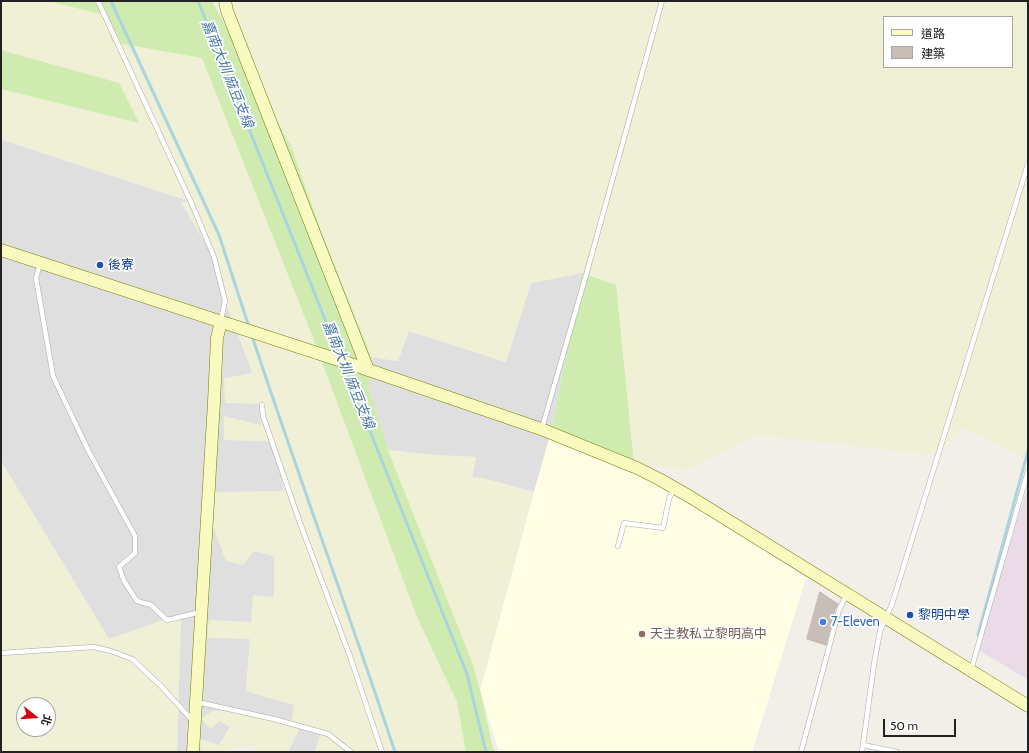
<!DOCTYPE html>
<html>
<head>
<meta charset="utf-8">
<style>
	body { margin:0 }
	#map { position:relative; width:1029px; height:753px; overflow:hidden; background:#f2efe9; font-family:Cabin,"Noto Sans TC",sans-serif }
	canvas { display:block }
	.frame { position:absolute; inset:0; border:2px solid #222; pointer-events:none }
	.legend { position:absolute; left:883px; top:16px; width:130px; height:52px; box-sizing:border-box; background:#fff; border:1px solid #a7a7a7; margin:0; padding:5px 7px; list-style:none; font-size:12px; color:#222 }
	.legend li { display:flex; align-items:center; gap:8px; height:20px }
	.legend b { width:20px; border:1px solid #a7a7a7 }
	.north { position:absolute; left:16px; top:697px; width:40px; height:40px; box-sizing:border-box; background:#fff; border:1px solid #a7a7a7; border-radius:50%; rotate:107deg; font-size:11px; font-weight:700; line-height:16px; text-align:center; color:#222 }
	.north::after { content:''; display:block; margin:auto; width:14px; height:18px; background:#d3010a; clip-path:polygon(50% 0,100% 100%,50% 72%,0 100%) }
	.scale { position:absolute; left:883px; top:719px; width:73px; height:18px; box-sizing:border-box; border:2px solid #222; border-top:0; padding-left:5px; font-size:12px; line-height:14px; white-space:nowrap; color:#222; -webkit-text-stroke:3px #fff; paint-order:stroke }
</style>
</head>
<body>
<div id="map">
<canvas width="1029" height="753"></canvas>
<div class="frame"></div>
<ul class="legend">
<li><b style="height:5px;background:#f9fabf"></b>道路</li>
<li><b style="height:11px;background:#c7beb8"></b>建築</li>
</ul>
<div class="north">北</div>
<div class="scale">50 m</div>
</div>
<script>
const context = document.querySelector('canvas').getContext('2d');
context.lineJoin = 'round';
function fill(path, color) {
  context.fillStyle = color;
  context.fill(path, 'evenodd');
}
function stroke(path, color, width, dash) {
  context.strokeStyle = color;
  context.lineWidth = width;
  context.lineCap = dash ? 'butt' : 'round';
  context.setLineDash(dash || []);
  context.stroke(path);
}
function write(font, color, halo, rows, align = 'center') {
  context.font = font + ' Cabin,"Noto Sans TC",sans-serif';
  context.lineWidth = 3.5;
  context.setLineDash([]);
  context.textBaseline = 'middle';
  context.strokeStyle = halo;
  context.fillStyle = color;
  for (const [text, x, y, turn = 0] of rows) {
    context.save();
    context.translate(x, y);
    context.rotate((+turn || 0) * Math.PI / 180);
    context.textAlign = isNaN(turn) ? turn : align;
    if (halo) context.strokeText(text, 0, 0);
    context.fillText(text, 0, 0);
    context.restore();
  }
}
const residential = new Path2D(`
	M 3,140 L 191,202 L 182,203 L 214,257 L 225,301 L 253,374 L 260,404 L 261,425 L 224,440 L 273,441 L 285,492 L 254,551 L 274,556 L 274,597 L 251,622 L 207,637 L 250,639 L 246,691 L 295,705 L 292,720 L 214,710 L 220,721 L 230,727 L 219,745 L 200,739 L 201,752 L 177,752 L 181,615 L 109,639 L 1,461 L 1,144 Z
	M 582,273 L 551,432 L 534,492 L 486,479 L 472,477 L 476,457 L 434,455 L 388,450 L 369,389 L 371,357 L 398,361 L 409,331 L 506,362 L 531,283 Z
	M 302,724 L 321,733 L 315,752 L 288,752 Z`);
const industrial = new Path2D(`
	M 1028,486 L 1028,680 L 977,649 Z`);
const education = new Path2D(`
	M 551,432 L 634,464 L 806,578 L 752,752 L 499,752 L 480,690 L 534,492 Z`);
const farmland = new Path2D(`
	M 1,1 L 48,1 L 104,15 L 112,42 L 202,58 L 313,338 L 417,617 L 457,702 L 466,752 L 315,752 L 321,733 L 302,724 L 288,752 L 254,752 L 253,745 L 226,750 L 224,752 L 201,752 L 200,739 L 219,745 L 230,727 L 220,721 L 211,729 L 201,719 L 214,710 L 292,720 L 294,705 L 246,691 L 250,639 L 207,638 L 209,620 L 251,622 L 253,595 L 274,597 L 274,556 L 254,551 L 243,565 L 226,561 L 211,522 L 215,492 L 284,491 L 273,441 L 224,440 L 224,416 L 261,425 L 260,404 L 225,403 L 224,378 L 253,373 L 225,301 L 214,258 L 181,203 L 190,201 L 3,140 L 1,144 Z
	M 231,1 L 1028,1 L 1028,457 L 1023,458 L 963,428 L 935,455 L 756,435 L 687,470 L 634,464 L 616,285 L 582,273 L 531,283 L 506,362 L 409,331 L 398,361 L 371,357 L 320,228 L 291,146 L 276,119 L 233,12 ZM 884,17 L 1012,17 L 1012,67 L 884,67 Z
	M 388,450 L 434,455 L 476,457 L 472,477 L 486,479 L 534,492 L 480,690 L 472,662 Z
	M 1,461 L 109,639 L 181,614 L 177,752 L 1,752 ZM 24,705 L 48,705 L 48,729 L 24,729 Z`);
const grass = new Path2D(`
	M 48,1 L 212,1 L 276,119 L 291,146 L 320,228 L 371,357 L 369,389 L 388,450 L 472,662 L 480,690 L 494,752 L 466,752 L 457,702 L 417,617 L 313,338 L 202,58 L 112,42 L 104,15 Z
	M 1,50 L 119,83 L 139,123 L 1,89 Z
	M 582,273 L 616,285 L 634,464 L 551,432 Z`);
const stream = new Path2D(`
	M 111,1 L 219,235 L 249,327
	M 198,1 L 340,357
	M 252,336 C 298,475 349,613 395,752
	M 344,366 L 467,674 L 486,752
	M 978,635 L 1028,451`);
const building = new Path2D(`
	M 820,592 L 838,604 L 835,609 L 826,645 L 807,639 Z`);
const lane = new Path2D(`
	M 98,1 L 191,202 L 214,257 L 225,301 L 221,320
	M 40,264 L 36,278 L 53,376 L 88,450 L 135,536 L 135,553 L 119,567 L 124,581 L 137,601 L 151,605 L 167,620 L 201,612
	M 262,405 L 263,416 L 300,523 L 351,659 L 382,752
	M 542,428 L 588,268 L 662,1
	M 618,546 L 624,523 L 663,528 L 669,499 L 674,488
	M 1,653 L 94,647 L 111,651 L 132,659 L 161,686 L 192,720
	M 971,670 L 1028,471
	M 197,702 L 274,719 L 328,734 L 351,752
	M 863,745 L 897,752
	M 801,752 L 839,610 L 847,594
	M 862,752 L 874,664 L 880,631 L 892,604 L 1028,164`);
const secondary = new Path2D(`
	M 225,1 L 227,11 L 368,370
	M 1,250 L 357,366 L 541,429 L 637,468 L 659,479 L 692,498 L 1028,706
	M 193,752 L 214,402 L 217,338 L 221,322`);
const markers = [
	[100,265,4,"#1a4fb4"],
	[910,615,4,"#1a4fb4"],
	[823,622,4,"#3f7fe0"],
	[642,634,4,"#8d6e63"]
];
const transitNames = [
	["後寮",108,265],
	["黎明中學",918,615]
];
const shopNames = [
	["7-Eleven",831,622]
];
const educationNames = [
	["天主教私立黎明高中",650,634]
];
const waterNames = [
	["嘉南大圳 麻豆支線",227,74,68],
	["嘉南大圳 麻豆支線",348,375,68]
];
fill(residential, '#e0dfdf');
fill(industrial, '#ebdbe9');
fill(education, '#fffee5');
fill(farmland, '#eff0d5');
fill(grass, '#d0ebb0');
stroke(stream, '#aad5df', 3);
fill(building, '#c7beb8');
stroke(building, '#c4b5ab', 1);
stroke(lane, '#a9a9a9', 5.5);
stroke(secondary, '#757d05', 13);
stroke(lane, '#fff', 4.5);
stroke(secondary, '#f9fabf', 12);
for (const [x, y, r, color] of markers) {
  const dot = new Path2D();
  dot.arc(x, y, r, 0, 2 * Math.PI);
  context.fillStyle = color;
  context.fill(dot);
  stroke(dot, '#fff', 1.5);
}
write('13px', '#164399', '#fff', transitNames, 'left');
write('13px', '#366cbe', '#fff', shopNames, 'left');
write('13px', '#785e54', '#fff', educationNames, 'left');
write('italic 14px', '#4778a3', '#fff', waterNames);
</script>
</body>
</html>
